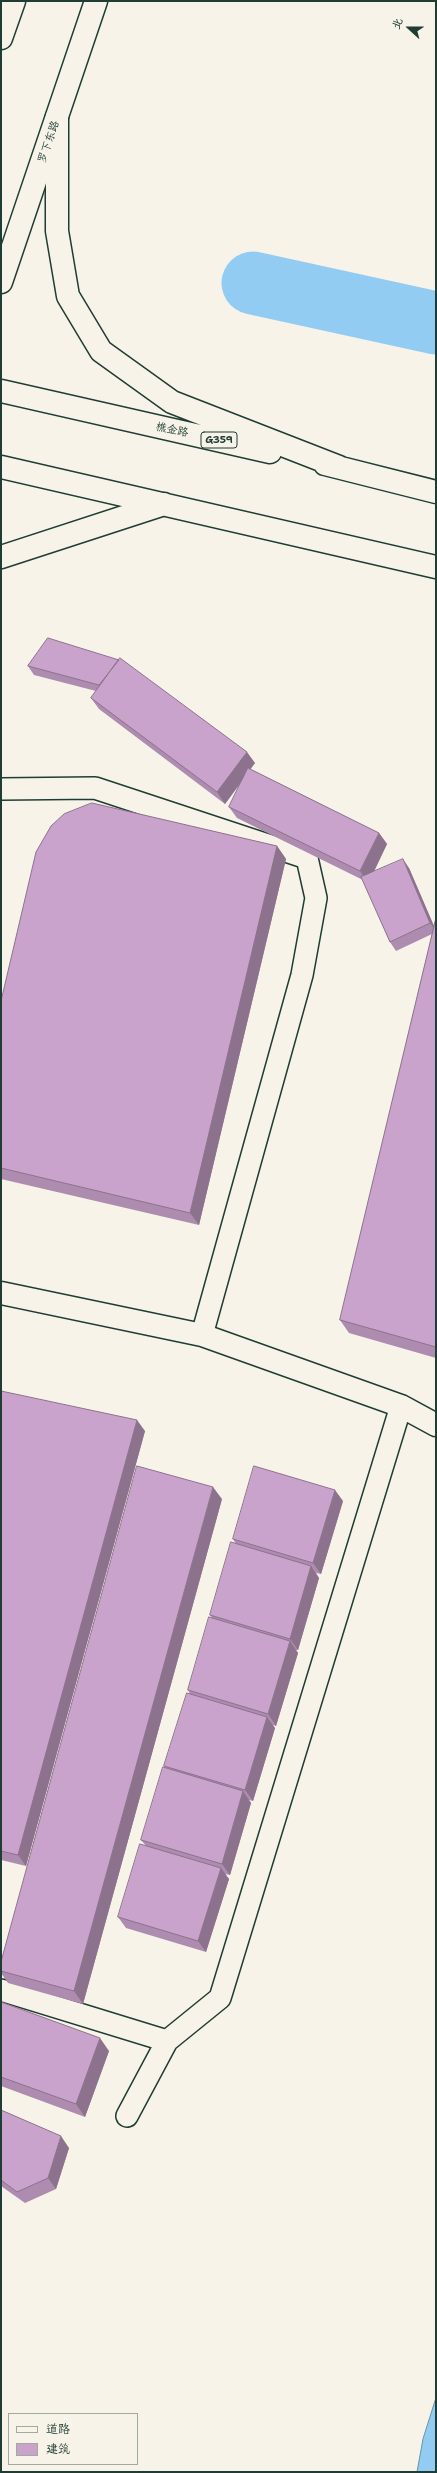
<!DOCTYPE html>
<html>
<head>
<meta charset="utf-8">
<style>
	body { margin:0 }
	#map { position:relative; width:437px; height:2473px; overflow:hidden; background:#f7f3e8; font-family:"Shantell Sans","LXGW WenKai TC",sans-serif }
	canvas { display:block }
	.frame { position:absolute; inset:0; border:2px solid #1f3d34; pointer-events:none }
	.legend { position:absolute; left:8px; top:2413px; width:130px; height:52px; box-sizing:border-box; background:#f7f3e8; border:1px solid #a1aaa0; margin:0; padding:5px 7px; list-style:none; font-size:12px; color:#1f3d34 }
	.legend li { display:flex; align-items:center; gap:8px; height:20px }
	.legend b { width:20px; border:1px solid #a1aaa0 }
	.north { position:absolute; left:389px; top:8px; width:40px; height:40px; -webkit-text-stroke:3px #f7f3e8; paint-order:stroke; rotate:291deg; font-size:11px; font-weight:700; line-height:16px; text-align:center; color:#1f3d34 }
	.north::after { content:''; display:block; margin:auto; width:14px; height:18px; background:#1f3d34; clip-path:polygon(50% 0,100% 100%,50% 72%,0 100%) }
</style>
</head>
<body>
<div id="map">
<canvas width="437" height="2473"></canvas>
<div class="frame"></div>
<ul class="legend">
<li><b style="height:5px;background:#f7f3e8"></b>道路</li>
<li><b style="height:11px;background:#c9a3cb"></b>建筑</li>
</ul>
<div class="north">北</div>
</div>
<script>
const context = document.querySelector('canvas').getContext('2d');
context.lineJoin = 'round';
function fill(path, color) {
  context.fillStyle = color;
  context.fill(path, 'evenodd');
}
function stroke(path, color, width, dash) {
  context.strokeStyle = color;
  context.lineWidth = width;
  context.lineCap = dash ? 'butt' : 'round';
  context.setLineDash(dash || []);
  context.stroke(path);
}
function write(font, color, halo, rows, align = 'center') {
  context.font = font + ' "Shantell Sans","LXGW WenKai TC",sans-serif';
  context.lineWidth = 4;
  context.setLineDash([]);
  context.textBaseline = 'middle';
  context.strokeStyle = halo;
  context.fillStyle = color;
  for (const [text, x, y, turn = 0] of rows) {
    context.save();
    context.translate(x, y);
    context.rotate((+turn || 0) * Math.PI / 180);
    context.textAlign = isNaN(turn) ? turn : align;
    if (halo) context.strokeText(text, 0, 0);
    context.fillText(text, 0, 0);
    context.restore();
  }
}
const water = new Path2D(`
	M 436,2398 L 436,2472 L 417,2472 L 423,2439 Z`);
const river = new Path2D(`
	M 253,283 L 436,323`);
const service = new Path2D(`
	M 1,789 L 95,788 L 307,858 L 316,898 L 302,975 L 202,1335
	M 1,1990 L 167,2041
	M 127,2116 L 167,2041 L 220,1998 L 401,1406`);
const minor = new Path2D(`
	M 1,1293 L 202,1335 L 401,1406 L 436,1425`);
const secondary = new Path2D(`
	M 1,38 L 14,1
	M 1,282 L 96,1`);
const trunk = new Path2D(`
	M 57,117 L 57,231 L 68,296 L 101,351 L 172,402 L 339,467
	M 1,391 L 270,452
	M 325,464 L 436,492
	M 1,467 L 436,567
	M 1,557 L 164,504`);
const wall = new Path2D(`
	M 48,638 L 255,763 L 250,769 L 379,833 L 387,844 L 374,872 L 409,868 L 434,926 L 436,918 L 436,1358 L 349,1333 L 340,1320 L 432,934 L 396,951 L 390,942 L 363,880 L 237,818 L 229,807 L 242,781 L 225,804 L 99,709 L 91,698 L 96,691 L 34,675 L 28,666 Z
	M 277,846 L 286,859 L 199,1225 L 1,1179 L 1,1001 Z
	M 1,1391 L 145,1431 L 26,1866 L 1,1860 Z
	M 222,1499 L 83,2004 L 8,1983 L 1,1973 L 1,1962 Z
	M 343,1501 L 321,1574 L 316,1573 L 319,1578 L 298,1650 L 296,1650 L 298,1653 L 276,1726 L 272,1725 L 275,1728 L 253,1801 L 249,1800 L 251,1803 L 230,1875 L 225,1874 L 229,1879 L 206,1952 L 126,1928 L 118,1917 L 146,1846 L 141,1840 L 166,1768 L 164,1766 L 190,1694 L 188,1690 L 212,1618 L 210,1615 L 236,1544 L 233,1539 Z
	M 1,2002 L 109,2051 L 85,2117 L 1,2086 Z
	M 1,2110 L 69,2148 L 56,2189 L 25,2203 L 1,2186 Z`);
const shadedWall = new Path2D(`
	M 247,752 L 255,763 L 225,804 L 217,792 Z
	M 379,833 L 387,844 L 368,883 L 360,871 Z
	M 277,846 L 286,859 L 199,1225 L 190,1213 Z
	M 403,859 L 409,868 L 436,931 L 430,923 Z
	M 137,1420 L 145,1431 L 26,1866 L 18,1855 Z
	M 213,1487 L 222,1499 L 83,2004 L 74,1991 Z
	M 335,1490 L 343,1501 L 321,1574 L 313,1563 Z
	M 311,1566 L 319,1578 L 298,1650 L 290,1639 Z
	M 290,1641 L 298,1653 L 276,1726 L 268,1714 Z
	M 267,1717 L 275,1728 L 253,1801 L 245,1790 Z
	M 243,1791 L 251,1803 L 230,1875 L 222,1864 Z
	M 221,1868 L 229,1879 L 206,1952 L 198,1941 Z
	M 100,2038 L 109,2051 L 85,2117 L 76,2104 Z
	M 61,2136 L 69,2148 L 56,2189 L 48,2178 Z`);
const building = new Path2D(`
	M 48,638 L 119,660 L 99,685 L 28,666 Z
	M 120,658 L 247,752 L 217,792 L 91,698 Z
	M 248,768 L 379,833 L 360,871 L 229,807 Z
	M 92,803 L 277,846 L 190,1213 L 1,1168 L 1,1001 L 36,852 L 51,826 L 64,814 Z
	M 403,859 L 430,923 L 390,942 L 361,877 Z
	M 436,918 L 436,1347 L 340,1320 Z
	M 1,1391 L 137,1420 L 18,1855 L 1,1851 Z
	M 137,1466 L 213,1487 L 74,1991 L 1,1971 L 1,1962 Z
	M 254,1466 L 335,1490 L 313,1563 L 233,1539 Z
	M 231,1542 L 311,1566 L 290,1639 L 210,1615 Z
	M 209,1617 L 290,1641 L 268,1714 L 188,1690 Z
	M 187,1693 L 267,1717 L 245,1790 L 164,1766 Z
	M 163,1767 L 243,1791 L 222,1864 L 141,1840 Z
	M 140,1844 L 221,1868 L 198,1941 L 118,1917 Z
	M 1,2002 L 100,2038 L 76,2104 L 1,2077 Z
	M 1,2110 L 61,2136 L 48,2178 L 17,2192 L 1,2180 Z`);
const shields = [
	[219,440,36]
];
const shieldNames = [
	["G359",219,440]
];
const streetNames = [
	["罗下东路",49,142,-71],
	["樵金路",172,430,12]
];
fill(water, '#93ccf2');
stroke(water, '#6593a6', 1);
stroke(river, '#93ccf2', 63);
stroke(service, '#1f3d34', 24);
stroke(minor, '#1f3d34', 25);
stroke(secondary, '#1f3d34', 25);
stroke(trunk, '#1f3d34', 25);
stroke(service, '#f7f3e8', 21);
stroke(minor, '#f7f3e8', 22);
stroke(secondary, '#f7f3e8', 22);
stroke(trunk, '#f7f3e8', 22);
fill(wall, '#ad8caf');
fill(shadedWall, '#8d728e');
fill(building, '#c9a3cb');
stroke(building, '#8d728e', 1);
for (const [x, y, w] of shields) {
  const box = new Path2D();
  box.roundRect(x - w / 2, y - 8, w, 16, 3);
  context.fillStyle = '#f7f3e8';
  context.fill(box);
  stroke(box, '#1f3d34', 1);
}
write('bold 10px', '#1f3d34', null, shieldNames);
write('11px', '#1f3d34', '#f7f3e8', streetNames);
</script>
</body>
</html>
